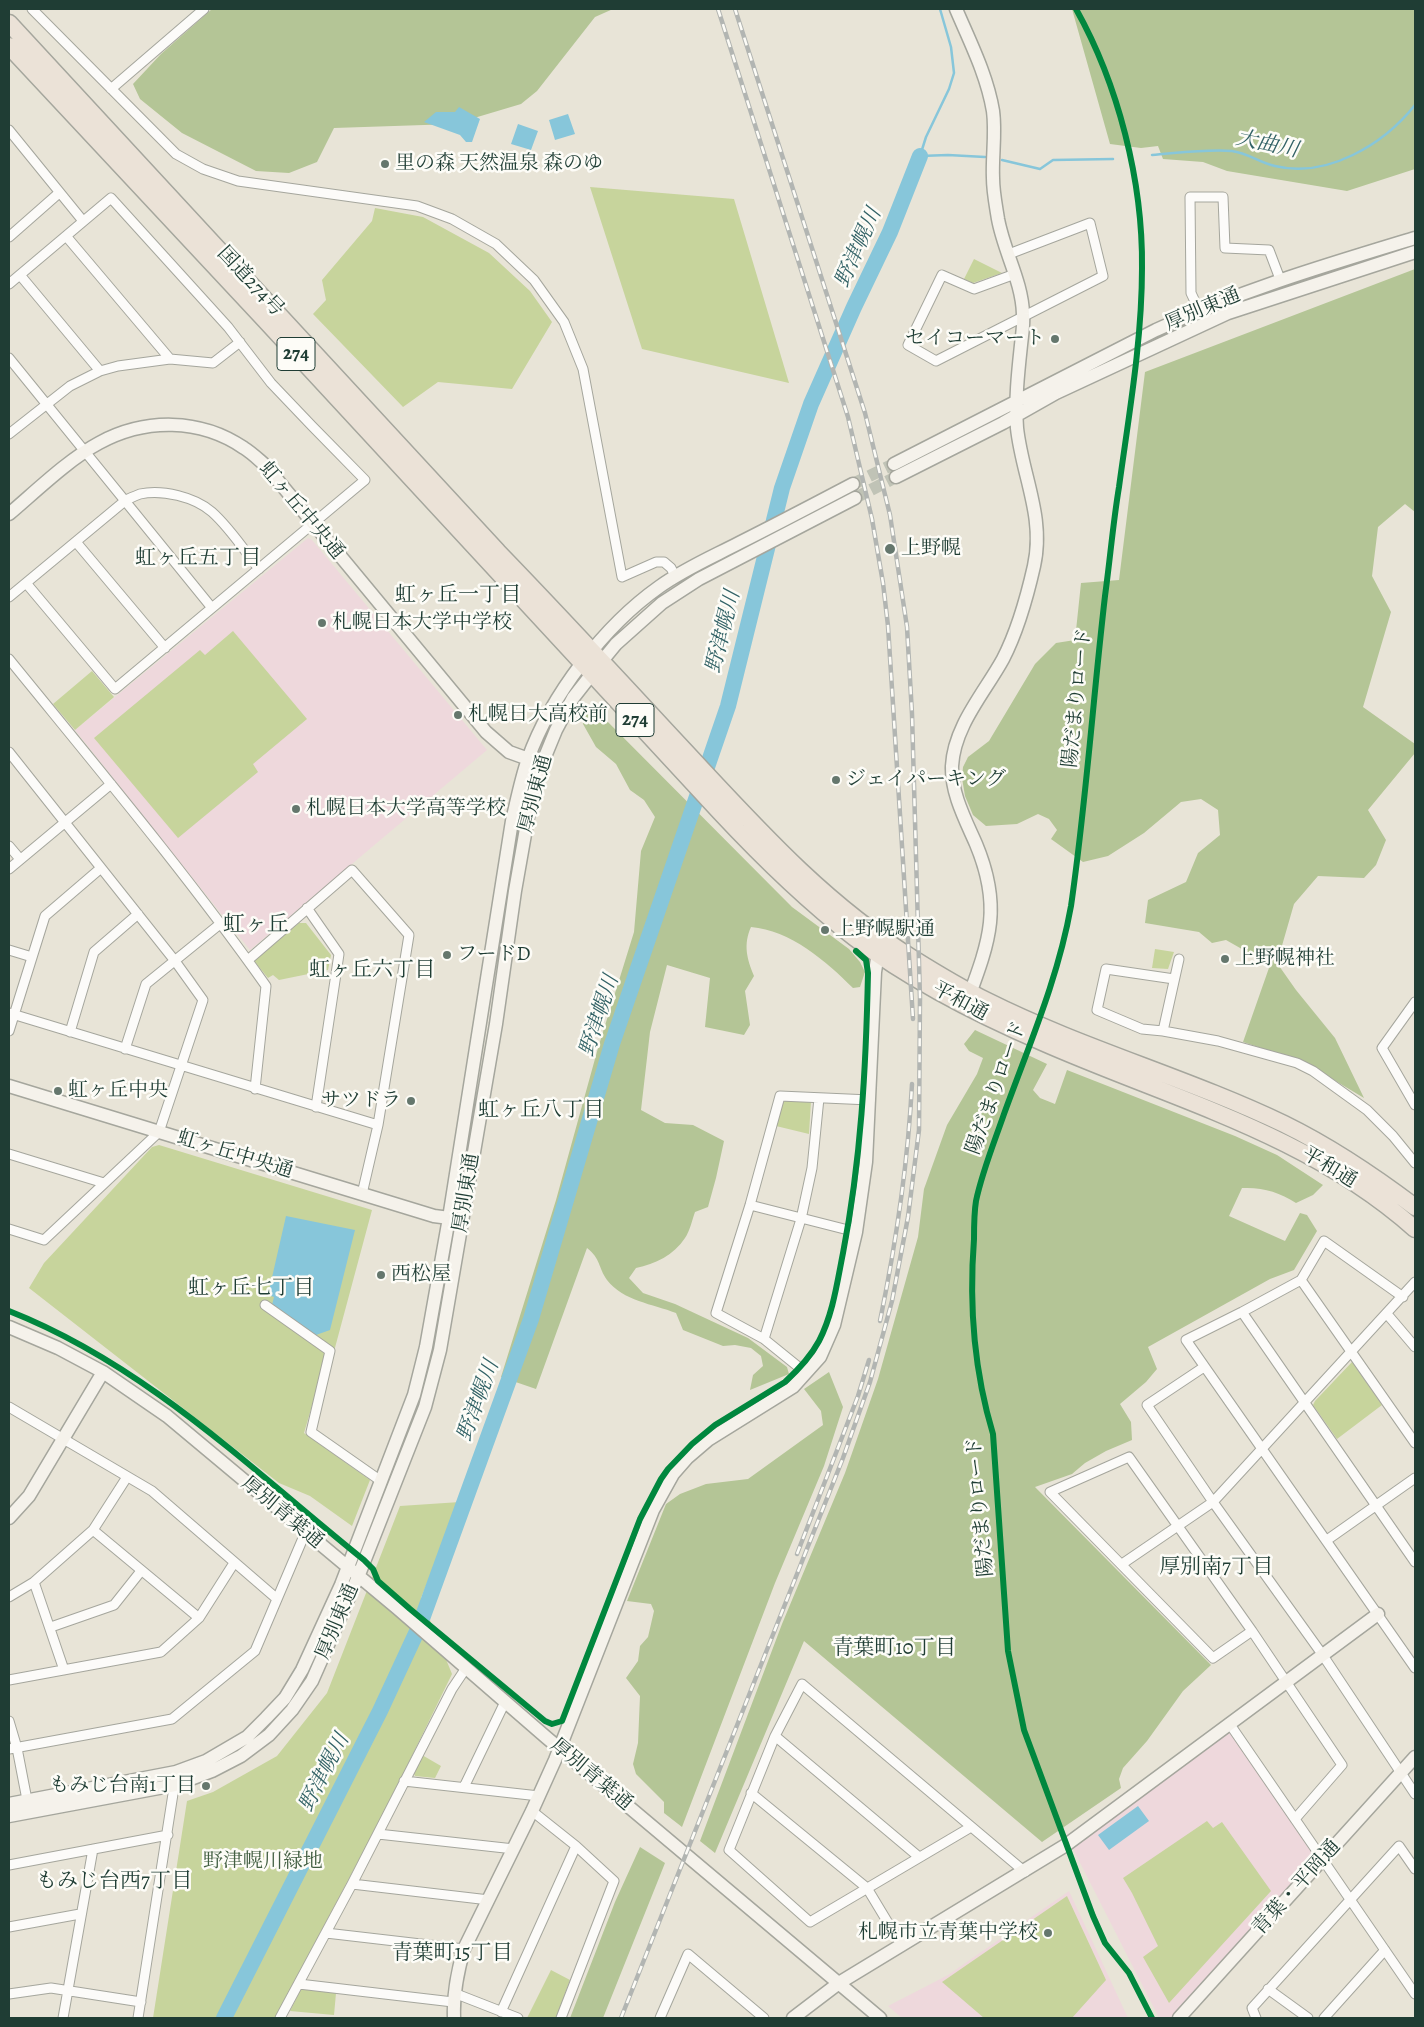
<!DOCTYPE html>
<html>
<head>
<meta charset="utf-8">
<style>
	body { margin:0 }
	#map { position:relative; width:1424px; height:2027px; overflow:hidden; background:#e8e4d7; font-family:Alegreya,serif }
	canvas { display:block }
	.frame { position:absolute; inset:0; border:10px solid #1f3d34; pointer-events:none }
</style>
</head>
<body>
<div id="map">
<canvas width="1424" height="2027"></canvas>
<div class="frame"></div>
</div>
<script>
const context = document.querySelector('canvas').getContext('2d');
context.lineJoin = 'round';
function fill(path, color) {
  context.fillStyle = color;
  context.fill(path, 'evenodd');
}
function stroke(path, color, width, dash) {
  context.strokeStyle = color;
  context.lineWidth = width;
  context.lineCap = dash ? 'butt' : 'round';
  context.setLineDash(dash || []);
  context.stroke(path);
}
function write(font, color, halo, rows, align = 'center') {
  context.font = font + ' Alegreya,"Noto Serif JP",serif';
  context.lineWidth = 5;
  context.setLineDash([]);
  context.textBaseline = 'middle';
  context.strokeStyle = halo;
  context.fillStyle = color;
  for (const [text, x, y, turn = 0] of rows) {
    context.save();
    context.translate(x, y);
    context.rotate((+turn || 0) * Math.PI / 180);
    context.textAlign = isNaN(turn) ? turn : align;
    if (halo) context.strokeText(text, 0, 0);
    context.fillText(text, 0, 0);
    context.restore();
  }
}
const built = new Path2D(`
	M 308,538 L 312,540 L 487,750 L 250,950 L 75,730 Z
	M 1228,1728 L 1317,1859 L 1170,2018 L 1159,2018 L 1072,1847 Z
	M 1069,1891 L 1128,2018 L 902,2018 L 888,2006 L 948,1975 Z`);
const green = new Path2D(`
	M 590,187 L 734,199 L 789,383 L 642,349 Z
	M 375,208 L 423,217 L 489,253 L 530,291 L 552,322 L 512,389 L 438,382 L 403,407 L 313,314 L 326,300 L 322,280 L 372,221 Z
	M 974,259 L 1002,273 L 973,283 L 964,279 Z
	M 233,631 L 307,719 L 253,764 L 258,772 L 178,838 L 94,738 L 200,650 L 205,655 Z
	M 92,671 L 114,697 L 75,730 L 53,704 Z
	M 299,923 L 306,923 L 331,955 L 328,970 L 279,980 L 273,975 L 268,978 L 254,961 Z
	M 1155,949 L 1174,952 L 1168,969 L 1152,968 Z
	M 784,1100 L 811,1101 L 809,1134 L 776,1126 Z
	M 159,1145 L 372,1210 L 329,1370 L 323,1368 L 304,1433 L 370,1480 L 352,1526 L 310,1496 L 279,1483 L 29,1288 L 44,1263 L 152,1147 Z
	M 1352,1362 L 1382,1405 L 1337,1439 L 1313,1405 L 1315,1401 Z
	M 460,1502 L 421,1598 L 452,1674 L 388,1805 L 275,2018 L 153,2018 L 187,1801 L 213,1792 L 277,1756 L 327,1693 L 400,1506 Z
	M 422,1755 L 441,1766 L 435,1778 L 415,1776 L 413,1772 Z
	M 1207,1821 L 1213,1828 L 1222,1822 L 1271,1891 L 1169,2003 L 1143,1957 L 1158,1946 L 1132,1893 L 1123,1878 Z
	M 1067,1896 L 1106,1980 L 1072,2018 L 984,2018 L 942,1982 Z
	M 551,1970 L 570,1980 L 556,2018 L 527,2018 Z
	M 301,1989 L 336,1993 L 334,2015 L 290,2011 Z`);
const forest = new Path2D(`
	M 212,9 L 613,9 L 595,17 L 537,91 L 521,104 L 454,124 L 334,128 L 317,162 L 289,173 L 256,171 L 182,133 L 140,99 L 133,84 L 161,54 Z
	M 1072,9 L 1415,9 L 1415,169 L 1347,191 L 1227,171 L 1203,162 L 1163,159 L 1158,146 L 1141,148 L 1110,144 Z
	M 1415,269 L 1415,512 L 1405,504 L 1378,527 L 1372,576 L 1391,612 L 1363,707 L 1415,744 L 1415,753 L 1368,810 L 1386,840 L 1376,865 L 1364,878 L 1318,876 L 1294,904 L 1277,963 L 1296,990 L 1335,1038 L 1364,1098 L 1304,1062 L 1243,1042 L 1270,965 L 1226,940 L 1212,943 L 1199,932 L 1145,923 L 1148,900 L 1186,882 L 1198,853 L 1220,835 L 1218,810 L 1201,799 L 1181,802 L 1144,833 L 1108,856 L 1083,862 L 1051,839 L 1057,830 L 1049,819 L 1038,814 L 1017,824 L 986,826 L 973,815 L 965,796 L 962,778 L 963,767 L 968,757 L 989,741 L 1035,664 L 1056,643 L 1075,640 L 1081,583 L 1119,580 L 1145,372 Z
	M 593,707 L 792,907 L 849,949 L 860,962 L 865,972 L 860,987 L 853,988 C 826,961 790,930 751,927 C 743,945 747,959 754,976 L 745,991 L 750,1025 L 744,1035 L 705,1027 L 710,978 L 667,965 L 650,1032 L 641,1110 L 665,1123 L 693,1125 L 724,1141 L 716,1178 L 708,1207 L 695,1212 C 692,1220 690,1231 685,1238 C 674,1255 655,1264 636,1268 L 629,1278 L 643,1293 L 675,1304 L 748,1338 L 787,1367 L 789,1374 L 750,1390 L 753,1375 L 763,1366 L 761,1356 L 751,1348 L 735,1345 L 723,1346 L 683,1330 L 676,1313 C 653,1304 623,1301 607,1280 C 598,1267 601,1259 587,1248 L 536,1389 L 501,1377 L 556,1200 L 598,1048 L 634,932 L 641,851 L 655,817 L 644,800 L 630,790 L 616,764 L 596,747 L 583,724 L 582,714 Z
	M 975,1030 L 1047,1064 L 1033,1090 L 1040,1098 L 1055,1104 L 1067,1070 L 1235,1136 L 1277,1155 L 1323,1185 L 1313,1195 L 1296,1203 C 1279,1192 1263,1187 1242,1188 L 1229,1216 L 1285,1241 L 1300,1213 L 1307,1215 L 1317,1231 L 1294,1270 L 1270,1279 L 1148,1347 L 1157,1369 L 1146,1382 L 1120,1404 L 1131,1422 L 1132,1440 L 1106,1451 L 1085,1463 L 1072,1474 L 1035,1487 L 1211,1665 L 1183,1691 L 1147,1741 L 1123,1768 L 1119,1779 L 1121,1788 L 1042,1842 L 804,1641 L 715,1853 L 700,1841 L 782,1624 L 845,1473 L 878,1379 L 918,1237 L 924,1189 L 947,1125 L 977,1074 L 983,1058 L 969,1051 L 964,1044 Z
	M 829,1372 L 843,1407 L 824,1466 L 775,1583 L 682,1827 L 664,1813 L 664,1802 L 636,1774 L 633,1764 L 638,1743 L 640,1696 L 626,1678 L 638,1661 L 640,1646 L 648,1637 L 654,1611 L 651,1604 L 627,1601 L 666,1504 L 680,1494 L 706,1484 L 748,1479 L 823,1425 L 821,1411 L 804,1389 Z
	M 640,1847 L 665,1863 L 603,2018 L 570,2018 L 615,1902 Z`);
const water = new Path2D(`
	M 459,107 L 480,119 L 472,142 L 466,142 L 460,135 L 424,122 L 436,112 L 455,112 Z
	M 568,114 L 575,134 L 555,140 L 549,120 Z
	M 518,124 L 538,131 L 531,150 L 511,144 Z
	M 286,1216 L 355,1230 L 330,1330 L 316,1335 L 272,1305 L 274,1297 L 268,1295 Z
	M 1138,1806 L 1149,1821 L 1109,1850 L 1098,1835 Z`);
const stream = new Path2D(`
	M 940,9 L 951,47 L 954,73 L 949,89 L 926,137 L 920,156 L 948,155 L 985,157
	M 1152,155 C 1178,153 1206,149 1232,151 C 1248,153 1260,163 1275,166 C 1327,179 1384,144 1415,105
	M 1002,160 L 1040,169 L 1053,160 L 1113,159`);
const river = new Path2D(`
	M 224,2018 L 380,1711 L 419,1627 L 531,1319 L 612,1044 L 728,706 L 782,488 L 811,404 L 854,307 L 890,232 L 920,156`);
const secondaryTunnel = new Path2D(`
	M 853,484 L 894,464
	M 855,498 L 896,477`);
const street = new Path2D(`
	M 32,9 L 176,154 L 203,169 L 238,181 L 417,206 L 452,219 L 496,244 L 534,280 L 564,322 L 583,369 L 622,577 L 656,562 L 664,562 L 671,568 L 675,576
	M 111,89 L 204,9
	M 9,130 L 83,221
	M 66,236 L 170,359
	M 9,237 L 59,193
	M 1009,254 L 1090,223 L 1103,276 L 936,361 L 908,345 L 942,275 L 974,289 L 1015,274
	M 20,275 L 100,371
	M 9,284 L 111,198 L 228,327 L 271,383 L 312,426 L 365,480 L 115,689 L 26,583
	M 1199,310 L 1191,293 L 1190,197 L 1223,197 L 1225,248 L 1269,250 L 1280,279
	M 9,358 L 212,608
	M 9,434 L 70,386 L 100,371 L 118,366 L 170,359 L 213,363 L 240,342
	M 76,542 L 165,648
	M 9,597 L 126,500 C 130,498 135,496 140,494 C 162,489 195,497 212,512 C 230,528 244,550 259,569
	M 9,659 C 96,766 186,873 266,986 L 255,1089
	M 9,752 L 175,961 L 203,1000 L 159,1132 L 44,1240 L 9,1229
	M 9,846 L 20,859
	M 9,869 L 111,784
	M 307,908 L 339,954 L 316,1107
	M 9,950 L 32,957
	M 248,960 L 352,870 L 409,935 L 378,1125 L 362,1194
	M 1174,979 L 1106,969 L 1097,1010 L 1142,1029 L 1163,1031 L 1218,1041 L 1297,1063 L 1313,1071 L 1367,1110 L 1393,1136 L 1415,1163
	M 1415,1002 L 1382,1048 L 1415,1105
	M 9,1013 L 378,1125
	M 9,1031 L 45,916 L 101,868
	M 1163,1031 L 1179,959
	M 70,1032 L 94,952 L 138,914
	M 125,1049 L 146,984 L 220,924
	M 9,1154 L 104,1183
	M 750,1205 L 856,1232
	M 1301,1280 L 1415,1443
	M 1403,1297 L 1324,1241 L 1301,1280 L 1242,1312 L 1186,1340 L 1415,1668
	M 265,1305 L 330,1351 L 311,1432 L 381,1481
	M 1242,1312 L 1415,1562
	M 1387,1314 L 1415,1347
	M 764,1339 L 801,1219 L 812,1168 L 819,1098
	M 1204,1367 L 1147,1405 L 1213,1502 L 1322,1654 L 1415,1794
	M 806,1373 L 764,1339 L 716,1313 L 750,1205 L 780,1096 L 870,1100
	M 9,1407 L 152,1491 L 276,1598
	M 93,1530 L 199,1618
	M 1327,1540 L 1415,1478
	M 1122,1564 L 1213,1502 L 1415,1282
	M 34,1582 L 64,1670
	M 9,1597 L 34,1582 L 93,1530 L 127,1477
	M 51,1627 L 114,1605 L 141,1571
	M 1252,1631 L 1213,1658 L 1050,1492 L 1129,1457 L 1252,1631 L 1342,1765 L 1295,1819
	M 9,1680 L 161,1652 L 199,1618 L 234,1563
	M 9,1721 L 17,1748 L 28,1805
	M 1229,1723 L 1415,1994
	M 775,1736 L 919,1857
	M 9,1749 L 172,1719 L 255,1651 L 306,1531
	M 404,1781 L 539,1796
	M 464,1787 L 505,1702
	M 751,1793 L 867,1888 L 902,1946
	M 532,1811 L 576,1846 L 614,1881 L 561,2018
	M 971,1827 L 810,1922 L 729,1850 L 775,1736 L 802,1684 L 1025,1872
	M 378,1834 L 514,1849
	M 9,1865 L 168,1835
	M 352,1884 L 489,1900
	M 9,1927 L 80,1914
	M 326,1933 L 464,1949
	M 299,1984 L 453,2002
	M 1268,1989 L 1308,2018
	M 454,1993 L 518,2018
	M 9,1994 L 51,1988 L 141,2002
	M 501,2012 L 576,1846
	M 63,2018 L 93,1849
	M 138,2018 L 175,1781
	M 280,2018 L 352,1884 L 452,1689 L 466,1668
	M 660,2018 L 688,1954 L 764,2018
	M 1256,2018 L 1252,2008 L 1399,1846 L 1415,1869
	M 1324,2018 L 1385,1950`);
const secondary = new Path2D(`
	M 956,9 C 970,42 987,75 993,111 C 996,133 992,156 993,178 C 993,192 996,206 998,219 C 1004,252 1022,281 1023,314 C 1024,324 1022,335 1021,345 C 1018,373 1015,400 1017,428 C 1022,475 1045,517 1034,566 C 1027,597 1018,630 1003,659 C 985,692 954,726 952,766 C 951,793 965,819 976,844 C 1002,906 990,940 968,999
	M 894,464 L 1156,330 C 1241,290 1326,265 1415,238
	M 896,477 L 1003,423 L 1056,393 L 1228,313 L 1415,252
	M 9,514 C 35,492 69,459 99,443 C 145,418 200,418 244,448 C 252,453 258,459 265,465 L 486,732 L 509,752 L 534,761
	M 9,1086 L 434,1216 L 457,1219
	M 9,1327 L 58,1348 L 103,1372 L 167,1416 L 397,1608 L 547,1738 L 880,2018
	M 9,1518 L 29,1496 L 103,1372
	M 9,1804 L 176,1772 L 206,1761 L 247,1737 L 266,1718 L 285,1698 L 302,1670 L 341,1585 L 381,1481 L 414,1395 L 426,1347 L 449,1218 L 512,821 C 517,800 521,779 528,759 C 551,695 604,626 659,587 C 684,569 712,557 739,543 C 777,524 815,504 853,484
	M 9,1816 L 175,1785 L 212,1771 L 241,1756 L 269,1735 L 292,1710 L 312,1681 L 358,1577 L 425,1407 L 440,1350 L 496,1024 L 515,891 L 530,806 L 542,764 L 556,730 L 573,698 L 602,661 L 616,644 L 662,603 L 699,579 L 855,498
	M 454,2018 C 453,1994 457,1973 464,1949 L 532,1811 L 555,1760 L 653,1510 L 673,1474 L 687,1458 L 708,1440 L 793,1387 L 820,1357 L 834,1325 L 856,1232 L 866,1162 L 875,972 L 879,946
	M 793,2018 L 839,1983 L 1066,1845 L 1378,1614
	M 1179,2018 L 1415,1757`);
const highway = new Path2D(`
	M 9,23 L 498,552 C 561,617 622,683 683,749 C 754,825 823,903 912,958 C 936,973 961,988 987,1001 C 1083,1049 1188,1078 1284,1124 C 1331,1147 1374,1176 1415,1207
	M 9,46 L 265,320 L 720,812 C 762,857 806,900 855,938 C 912,981 977,1014 1042,1042 C 1169,1098 1309,1134 1415,1229`);
const rail = new Path2D(`
	M 718,9 L 848,417 L 872,519 L 883,583 L 888,626 L 913,1019
	M 880,1321 C 896,1243 908,1163 912,1084
	M 797,1554 L 858,1396 L 869,1360
	M 621,2018 L 843,1458 L 870,1382 L 892,1301 L 908,1217 L 919,1130 L 920,998 L 912,714 L 907,627 L 890,515 L 865,413 L 735,9`);
const cycleway = new Path2D(`
	M 1076,9 C 1118,84 1143,181 1142,268 C 1142,341 1129,414 1119,487 C 1113,523 1110,560 1105,596 C 1093,699 1086,803 1071,906 C 1058,979 1029,1045 1004,1114 C 994,1143 982,1172 976,1201 C 974,1213 974,1227 974,1239 C 969,1304 974,1371 993,1434 L 1008,1651 L 1024,1730 L 1093,1916 L 1105,1943 L 1129,1973 L 1152,2018
	M 9,1311 C 146,1365 251,1469 364,1560 L 373,1569 L 378,1581 L 410,1609 L 545,1721 L 552,1724 L 562,1721 L 640,1519 L 661,1479 L 668,1469 L 692,1444 L 715,1425 L 785,1382 C 798,1370 811,1356 819,1341 C 833,1314 837,1283 843,1253 C 861,1160 866,1068 868,973 L 866,960 L 856,951`);
const markers = [
	[385,164,5,"#65776d"],
	[1055,339,5,"#65776d"],
	[890,549,6,"#65776d"],
	[322,623,5,"#65776d"],
	[458,715,5,"#65776d"],
	[836,780,5,"#65776d"],
	[296,809,5,"#65776d"],
	[825,930,5,"#65776d"],
	[447,955,5,"#65776d"],
	[1225,959,5,"#65776d"],
	[58,1091,5,"#65776d"],
	[411,1101,5,"#65776d"],
	[381,1275,5,"#65776d"],
	[206,1786,5,"#65776d"],
	[1048,1933,5,"#65776d"]
];
const shields = [
	[296,354,38],
	[635,720,38]
];
const shieldNames = [
	["274",296,354],
	["274",635,720]
];
const poiNames = [
	["里の森 天然温泉 森のゆ",395,164],
	["セイコーマート",1045,339,"right"],
	["上野幌",901,549],
	["札幌日本大学中学校",332,623],
	["札幌日大高校前",468,715],
	["ジェイパーキング",846,780],
	["札幌日本大学高等学校",306,809],
	["上野幌駅通",835,930],
	["フードD",457,955],
	["上野幌神社",1235,959],
	["虹ヶ丘中央",68,1091],
	["サツドラ",401,1101,"right"],
	["西松屋",391,1275],
	["もみじ台南1丁目",196,1786,"right"],
	["札幌市立青葉中学校",1038,1933,"right"]
];
const streetNames = [
	["国道274号",250,282,47],
	["厚別東通",1203,310,-23],
	["虹ヶ丘中央通",301,511,50],
	["陽だまりロード",1078,698,-84],
	["厚別東通",536,794,-75],
	["平和通",960,1002,28],
	["陽だまりロード",997,1088,-70],
	["虹ヶ丘中央通",235,1155,17],
	["平和通",1329,1168,31],
	["厚別東通",467,1193,-81],
	["陽だまりロード",981,1507,-95],
	["厚別青葉通",282,1513,40],
	["厚別東通",338,1622,-67],
	["厚別青葉通",591,1775,40],
	["青葉・平岡通",1297,1888,-48]
];
const parkNames = [
	["野津幌川緑地",263,1862]
];
const waterNames = [
	["大曲川",1267,145,12],
	["野津幌川",859,248,-66],
	["野津幌川",724,632,-76],
	["野津幌川",600,1016,-72],
	["野津幌川",479,1401,-70],
	["野津幌川",325,1773,-63]
];
const neighbourhoodNames = [
	["虹ヶ丘五丁目",198,559],
	["虹ヶ丘一丁目",458,596],
	["虹ヶ丘六丁目",372,971],
	["虹ヶ丘八丁目",541,1111],
	["虹ヶ丘七丁目",251,1289],
	["厚別南7丁目",1216,1568],
	["青葉町10丁目",894,1649],
	["もみじ台西7丁目",114,1882],
	["青葉町15丁目",452,1954]
];
const quarterNames = [
	["虹ヶ丘",256,926]
];
fill(built, '#eed8dc');
fill(green, '#c7d49c');
fill(forest, '#b4c596');
fill(water, '#87c6da');
stroke(stream, '#87c6da', 2.5);
stroke(river, '#87c6da', 16);
stroke(secondaryTunnel, '#c0c3b6', 12, [12, 6]);
stroke(street, '#a5a69d', 11);
stroke(secondary, '#a5a69d', 15);
stroke(highway, '#a5a69d', 19);
stroke(street, '#fcfbf9', 9);
stroke(secondary, '#f5f2eb', 12);
stroke(highway, '#ebe2d7', 16);
stroke(rail, '#b2b5b2', 4.5);
stroke(rail, '#fdfcf7', 2.5, [8]);
stroke(cycleway, '#00873e', 6);
for (const [x, y, r, color] of markers) {
  const dot = new Path2D();
  dot.arc(x, y, r, 0, 2 * Math.PI);
  context.fillStyle = color;
  context.fill(dot);
  stroke(dot, '#fdfcf7', 2);
}
for (const [x, y, w] of shields) {
  const box = new Path2D();
  box.roundRect(x - w / 2, y - 16.5, w, 33, 4);
  context.fillStyle = '#fdfcf7';
  context.fill(box);
  stroke(box, '#1f3d34', 1);
}
write('bold 19px', '#1f3d34', null, shieldNames);
write('20px', '#1f3d34', '#fdfcf7', poiNames, 'left');
write('20px', '#1f3d34', '#fdfcf7', streetNames);
write('20px', '#425f42', '#fdfcf7', parkNames);
write('italic 21px', '#326266', '#fdfcf7', waterNames);
write('21px', '#1f3d34', '#fdfcf7', neighbourhoodNames);
write('22px', '#1f3d34', '#fdfcf7', quarterNames);
</script>
</body>
</html>
